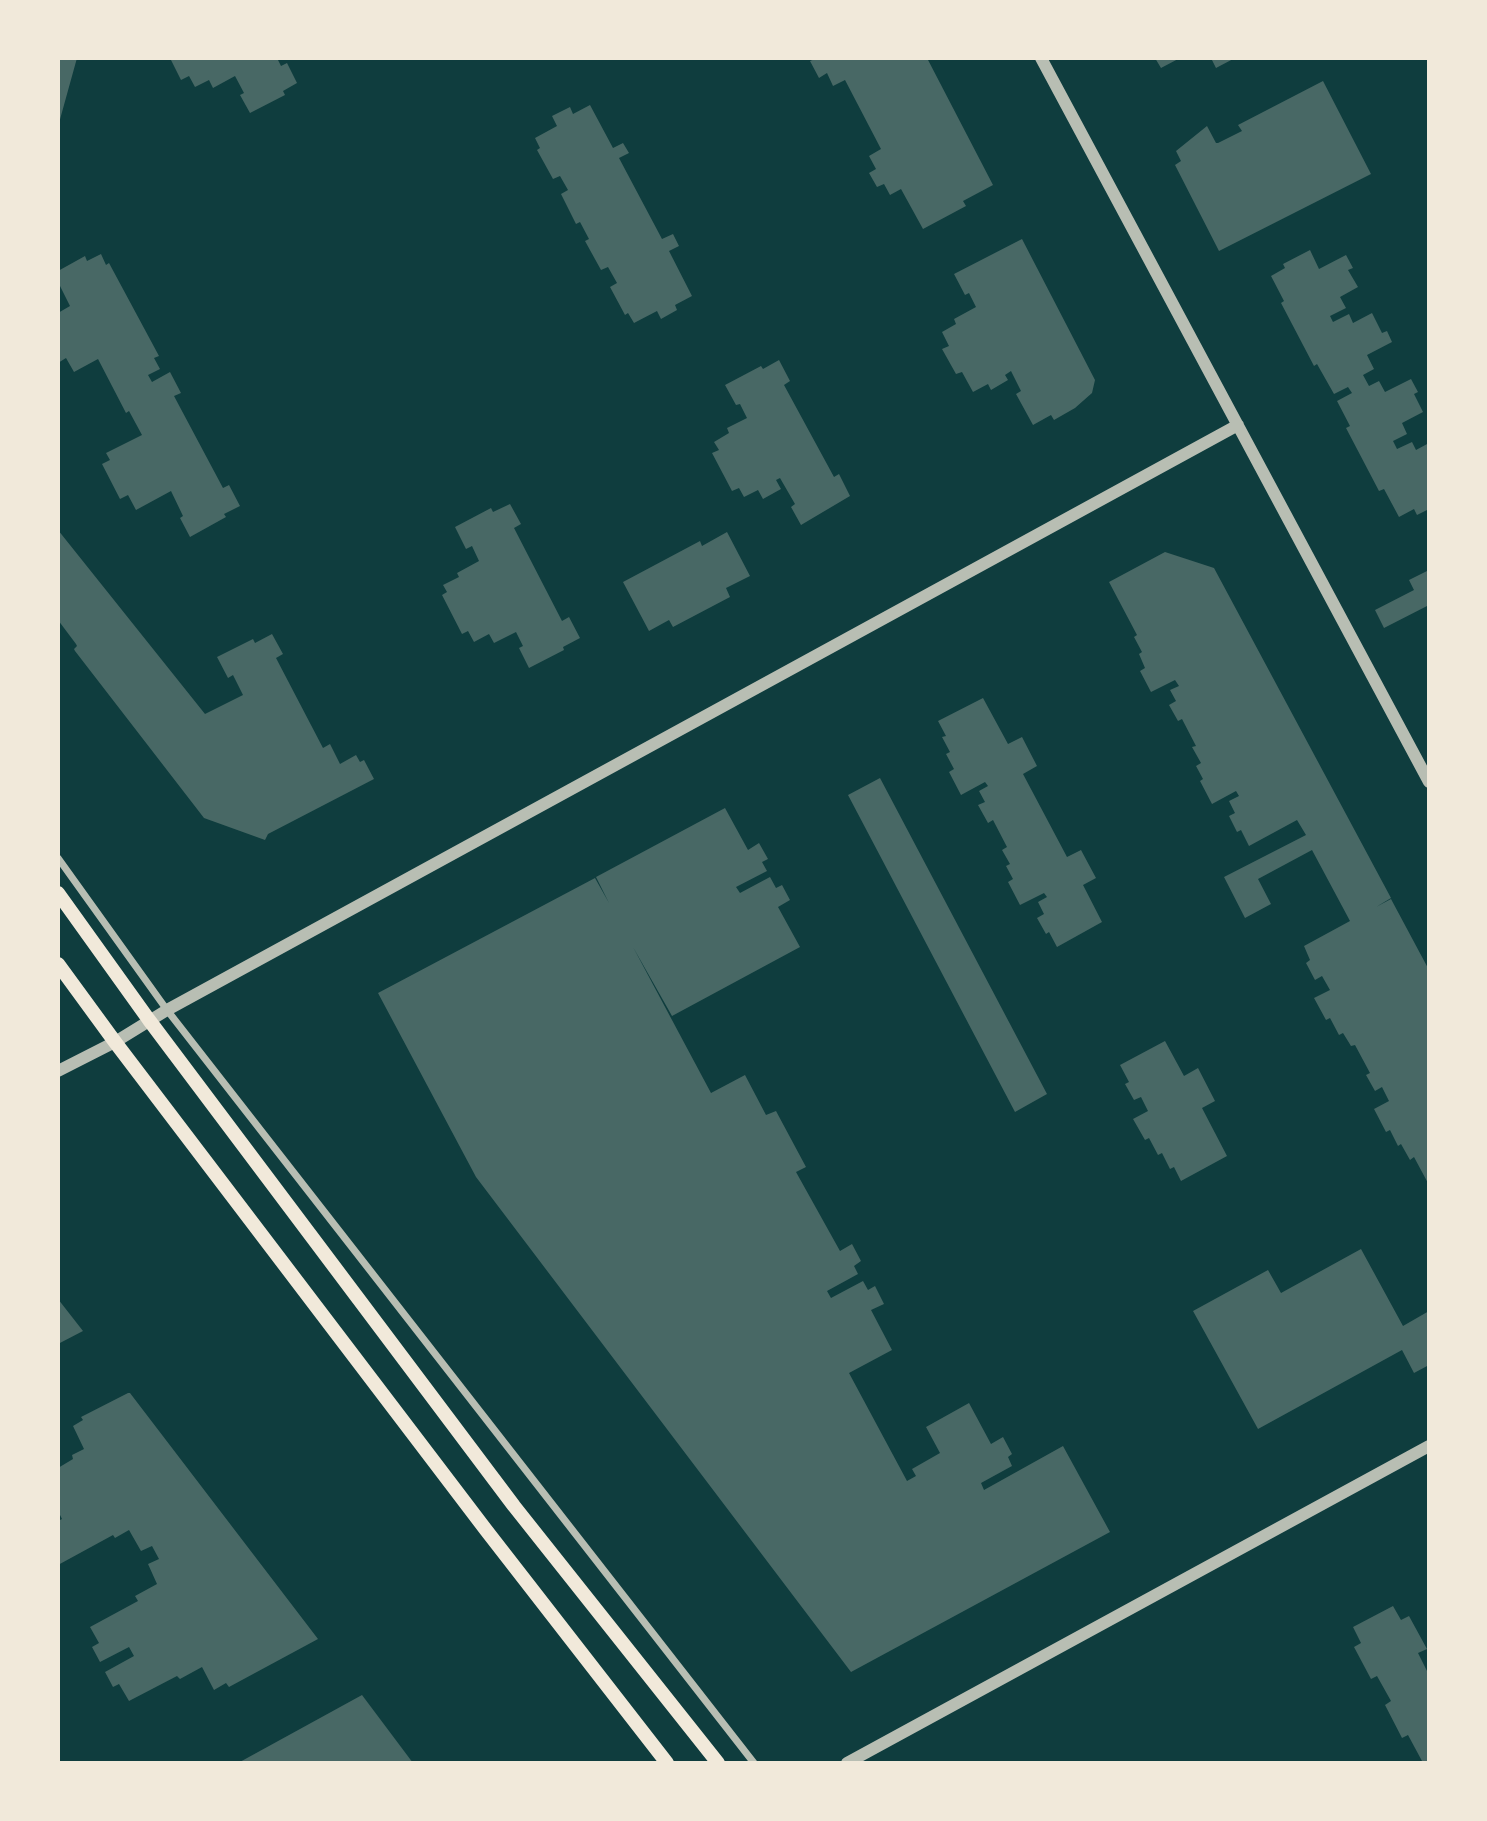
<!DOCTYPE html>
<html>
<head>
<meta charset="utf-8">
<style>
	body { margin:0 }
	#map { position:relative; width:1487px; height:1821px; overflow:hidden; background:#0f3d3e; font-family:Lora,serif }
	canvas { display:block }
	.frame { position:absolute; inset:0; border:60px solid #f1e9da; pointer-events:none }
</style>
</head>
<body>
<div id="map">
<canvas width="1487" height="1821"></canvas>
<div class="frame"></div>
</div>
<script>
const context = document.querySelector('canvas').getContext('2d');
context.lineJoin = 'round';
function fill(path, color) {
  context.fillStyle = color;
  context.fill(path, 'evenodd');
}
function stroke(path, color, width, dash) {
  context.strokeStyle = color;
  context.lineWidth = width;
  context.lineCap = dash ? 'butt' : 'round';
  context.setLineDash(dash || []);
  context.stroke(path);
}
const building = new Path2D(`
	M 58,58 L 77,58 L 59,123 L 58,123 Z
	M 170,58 L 277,58 L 281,66 L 287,63 L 297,83 L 283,91 L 285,95 L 250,113 L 240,95 L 244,93 L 235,76 L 213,88 L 209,80 L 195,87 L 189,76 L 181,80 Z
	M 817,58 L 927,58 L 993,185 L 963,201 L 966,206 L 923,229 L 901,189 L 890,195 L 884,184 L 877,187 L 869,173 L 876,169 L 869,156 L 881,149 L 845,80 L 833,86 L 827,73 L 819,78 L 810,61 Z
	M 1155,58 L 1180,58 L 1161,68 Z
	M 1211,58 L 1235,58 L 1216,68 Z
	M 1323,81 L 1371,174 L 1219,251 L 1175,165 L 1181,161 L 1176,151 L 1207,126 L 1216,143 L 1218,143 L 1242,131 L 1238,125 Z
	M 590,105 L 613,148 L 623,143 L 629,153 L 619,158 L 662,239 L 673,234 L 679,246 L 669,251 L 692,296 L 675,305 L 677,310 L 661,319 L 657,311 L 634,323 L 628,313 L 625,315 L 610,287 L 617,283 L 608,267 L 601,270 L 585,241 L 589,239 L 580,222 L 576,224 L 561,194 L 568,190 L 560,176 L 553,179 L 537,150 L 540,148 L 535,138 L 557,126 L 552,116 L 570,107 L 573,114 Z
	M 1022,239 L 1095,380 L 1092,393 L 1075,408 L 1054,420 L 1051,415 L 1033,425 L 1016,394 L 1021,391 L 1011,371 L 1005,375 L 1008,380 L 991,390 L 988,384 L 973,392 L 962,372 L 956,374 L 942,349 L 949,346 L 942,332 L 956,324 L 954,319 L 976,307 L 969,293 L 965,295 L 954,274 Z
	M 1310,250 L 1319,269 L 1346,255 L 1353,268 L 1348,270 L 1358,287 L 1340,297 L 1346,308 L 1330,316 L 1333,322 L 1349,314 L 1353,323 L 1372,313 L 1382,333 L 1387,331 L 1392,342 L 1367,355 L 1374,369 L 1363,375 L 1369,386 L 1379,381 L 1385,392 L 1411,379 L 1418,392 L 1414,394 L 1423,412 L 1402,423 L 1407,434 L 1393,441 L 1397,449 L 1412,442 L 1416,450 L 1429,443 L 1429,509 L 1417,515 L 1414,509 L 1399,517 L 1384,489 L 1379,491 L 1346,428 L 1350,426 L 1337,401 L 1352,393 L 1348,387 L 1334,394 L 1317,364 L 1314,366 L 1281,303 L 1284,301 L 1271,276 L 1285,268 L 1283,264 Z
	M 101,254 L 106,265 L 109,263 L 159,356 L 154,358 L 160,369 L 148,375 L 152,382 L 170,372 L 181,393 L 174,396 L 223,488 L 229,485 L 240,506 L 224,514 L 226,517 L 190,537 L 180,518 L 183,516 L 171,491 L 136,510 L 128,495 L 120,499 L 102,464 L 110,460 L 106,453 L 142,435 L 129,411 L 126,413 L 98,359 L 74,372 L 66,358 L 58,363 L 58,313 L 70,306 L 58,282 L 58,271 L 85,256 L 87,261 Z
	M 779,360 L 790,381 L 784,385 L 834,477 L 839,474 L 850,496 L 801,525 L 791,507 L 795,504 L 780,478 L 776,480 L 781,489 L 763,499 L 758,490 L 744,497 L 739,488 L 732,491 L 712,453 L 719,450 L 714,442 L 729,433 L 727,428 L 747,418 L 740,404 L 736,405 L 725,385 L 761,366 L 763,369 Z
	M 510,504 L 521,524 L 514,528 L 562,621 L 569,617 L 580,638 L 563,647 L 564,650 L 529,668 L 519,648 L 523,646 L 516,632 L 494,643 L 489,634 L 474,642 L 468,631 L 462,634 L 442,595 L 447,592 L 443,585 L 459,577 L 457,573 L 479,561 L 472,546 L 466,549 L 455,527 L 491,508 L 493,512 Z
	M 58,530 L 205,714 L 243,695 L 233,675 L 228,678 L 217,657 L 253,639 L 255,643 L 272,634 L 283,654 L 276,658 L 323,748 L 330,744 L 340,764 L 356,755 L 360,762 L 364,760 L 374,779 L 268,834 L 265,840 L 204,818 L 75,651 L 74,649 L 77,646 L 76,644 L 58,620 Z
	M 727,532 L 750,576 L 726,588 L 730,597 L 673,627 L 669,620 L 649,631 L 623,582 L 700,541 L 702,546 Z
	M 1165,552 L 1214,568 L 1391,898 L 1376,907 L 1391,899 L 1429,970 L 1429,1185 L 1414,1157 L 1410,1160 L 1401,1144 L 1398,1146 L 1390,1130 L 1386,1132 L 1374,1109 L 1389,1101 L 1382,1087 L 1375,1091 L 1366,1075 L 1370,1073 L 1355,1045 L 1351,1046 L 1343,1033 L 1339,1035 L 1330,1018 L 1326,1020 L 1314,998 L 1330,990 L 1322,976 L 1315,980 L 1306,963 L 1310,960 L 1304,946 L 1350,921 L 1312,850 L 1258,879 L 1271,904 L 1245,918 L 1224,877 L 1306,835 L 1297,820 L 1249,846 L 1241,830 L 1237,832 L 1229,816 L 1235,813 L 1229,801 L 1239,796 L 1236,791 L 1212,804 L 1200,781 L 1203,779 L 1196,766 L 1201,763 L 1192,747 L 1196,746 L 1182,719 L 1178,721 L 1169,705 L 1176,701 L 1170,690 L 1179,686 L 1175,680 L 1151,692 L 1140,671 L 1145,668 L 1139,654 L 1142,652 L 1134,637 L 1137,635 L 1109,582 Z
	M 1429,570 L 1429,605 L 1384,628 L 1375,610 L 1414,590 L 1409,580 Z
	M 983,698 L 1008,744 L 1022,737 L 1037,766 L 1023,774 L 1067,857 L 1081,850 L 1096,878 L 1083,885 L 1102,922 L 1057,947 L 1049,932 L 1046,934 L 1037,918 L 1044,914 L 1038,902 L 1047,897 L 1044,893 L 1020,905 L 1008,882 L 1013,879 L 1006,866 L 1010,864 L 1002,850 L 1007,847 L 993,820 L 988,823 L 978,805 L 985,802 L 979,791 L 988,786 L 985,782 L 961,795 L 949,772 L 954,769 L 946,754 L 950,752 L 942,737 L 946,736 L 938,721 Z
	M 880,778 L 1047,1094 L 1015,1112 L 848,795 Z
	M 725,808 L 748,850 L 759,843 L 768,859 L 762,862 L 767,871 L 736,887 L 740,893 L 770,877 L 776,888 L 782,885 L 790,900 L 778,907 L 800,947 L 672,1016 L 633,947 L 711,1093 L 745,1075 L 766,1115 L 776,1111 L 806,1167 L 796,1172 L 840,1251 L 852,1244 L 861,1261 L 854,1266 L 858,1274 L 827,1291 L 831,1298 L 863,1281 L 868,1290 L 875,1286 L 884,1304 L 871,1310 L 892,1350 L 849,1373 L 907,1481 L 916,1476 L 912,1469 L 940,1453 L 926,1427 L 969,1403 L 991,1444 L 1003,1437 L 1012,1454 L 1008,1457 L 1012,1466 L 981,1483 L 984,1490 L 1063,1446 L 1110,1532 L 851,1672 L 476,1177 L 378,993 L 595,878 L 609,903 L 596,877 Z
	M 1165,1041 L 1184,1076 L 1198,1068 L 1215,1101 L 1202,1108 L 1227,1156 L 1181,1181 L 1174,1167 L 1170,1169 L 1162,1153 L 1158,1155 L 1149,1138 L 1145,1140 L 1133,1119 L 1148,1111 L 1141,1097 L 1134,1100 L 1125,1084 L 1129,1082 L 1120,1065 Z
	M 1361,1249 L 1403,1326 L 1429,1311 L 1429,1365 L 1414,1373 L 1402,1350 L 1258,1429 L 1193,1311 L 1268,1270 L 1281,1293 Z
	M 58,1299 L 83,1331 L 58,1344 Z
	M 128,1393 L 130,1393 L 318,1639 L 229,1687 L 226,1683 L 214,1690 L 202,1667 L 180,1679 L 177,1676 L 129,1701 L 119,1684 L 113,1687 L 105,1672 L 134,1656 L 129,1647 L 100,1662 L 92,1647 L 99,1643 L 90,1627 L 138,1601 L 135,1596 L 157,1584 L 148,1564 L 159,1559 L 152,1546 L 141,1551 L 129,1530 L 115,1538 L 113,1535 L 58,1565 L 58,1521 L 62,1519 L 58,1511 L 58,1468 L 73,1459 L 72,1455 L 84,1449 L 73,1426 L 83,1420 L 81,1417 Z
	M 1393,1606 L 1401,1620 L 1409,1616 L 1427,1649 L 1418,1653 L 1429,1675 L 1429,1763 L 1417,1763 L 1422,1761 L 1408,1735 L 1402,1738 L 1385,1705 L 1391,1701 L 1377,1676 L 1371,1679 L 1354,1647 L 1361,1643 L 1353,1627 Z
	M 362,1695 L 413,1763 L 238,1763 Z`);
const minor = new Path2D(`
	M 58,858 L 167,1010 L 754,1763`);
const tertiary = new Path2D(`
	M 1041,58 L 1429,782
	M 58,1071 L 115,1042 L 167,1010 L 1238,425
	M 847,1763 L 1429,1446`);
const secondary = new Path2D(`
	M 58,893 L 149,1020 L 514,1506 L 718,1763
	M 58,964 L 115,1042 L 486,1530 L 667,1763`);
fill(building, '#486865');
stroke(minor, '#b8beb3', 7);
stroke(tertiary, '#b8beb3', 12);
stroke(secondary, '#f1e9da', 14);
</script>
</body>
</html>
